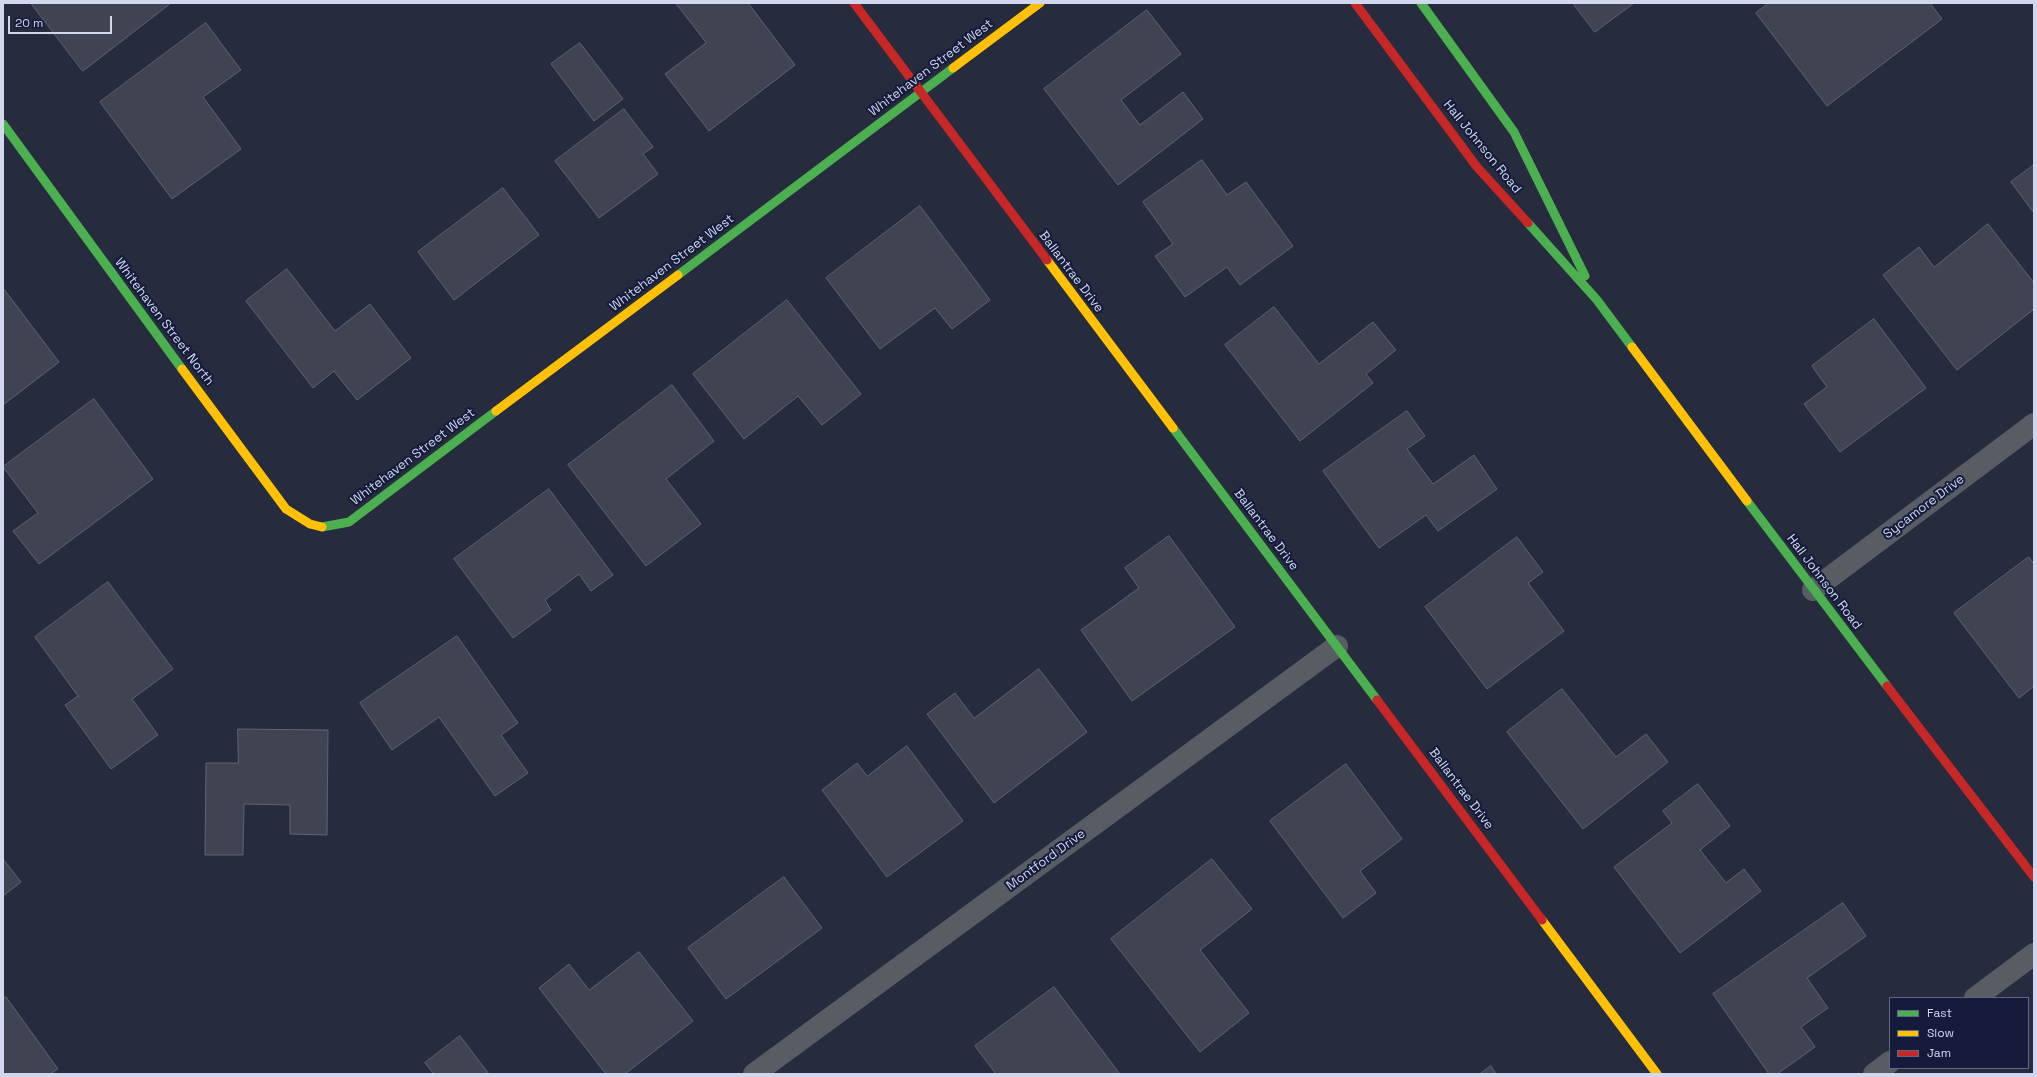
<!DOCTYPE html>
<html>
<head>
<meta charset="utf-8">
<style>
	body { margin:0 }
	#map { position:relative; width:2037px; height:1077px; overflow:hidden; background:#262b3d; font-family:"Space Grotesk",sans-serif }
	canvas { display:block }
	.frame { position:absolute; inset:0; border:4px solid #d1d8ee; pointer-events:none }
	.legend { position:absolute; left:1889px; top:997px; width:140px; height:72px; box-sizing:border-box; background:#141b3b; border:1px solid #606783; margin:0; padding:5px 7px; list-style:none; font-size:12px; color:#d1d8ee }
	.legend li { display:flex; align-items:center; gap:8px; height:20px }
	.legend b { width:20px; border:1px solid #606783 }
	.scale { position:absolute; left:8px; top:16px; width:104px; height:18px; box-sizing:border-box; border:2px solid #d1d8ee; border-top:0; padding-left:5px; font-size:12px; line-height:14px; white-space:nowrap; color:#d1d8ee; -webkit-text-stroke:3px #141b3b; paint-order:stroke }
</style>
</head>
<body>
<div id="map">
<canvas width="2037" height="1077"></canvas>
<div class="frame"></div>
<ul class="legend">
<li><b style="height:5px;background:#4caf50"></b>Fast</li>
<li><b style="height:5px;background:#ffc107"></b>Slow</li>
<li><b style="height:5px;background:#c62828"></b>Jam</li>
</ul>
<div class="scale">20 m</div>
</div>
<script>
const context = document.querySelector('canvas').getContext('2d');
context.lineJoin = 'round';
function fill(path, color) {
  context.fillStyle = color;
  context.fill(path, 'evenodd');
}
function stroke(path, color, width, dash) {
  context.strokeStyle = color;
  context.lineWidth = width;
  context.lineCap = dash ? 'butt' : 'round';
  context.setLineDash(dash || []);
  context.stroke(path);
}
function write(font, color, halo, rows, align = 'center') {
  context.font = font + ' "Space Grotesk",sans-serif';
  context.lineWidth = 4;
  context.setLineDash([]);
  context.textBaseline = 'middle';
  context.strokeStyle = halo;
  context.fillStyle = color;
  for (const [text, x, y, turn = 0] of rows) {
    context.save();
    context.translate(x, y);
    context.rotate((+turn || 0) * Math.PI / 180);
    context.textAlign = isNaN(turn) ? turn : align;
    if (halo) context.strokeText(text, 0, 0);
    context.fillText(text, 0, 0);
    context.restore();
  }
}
const building = new Path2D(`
	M 31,3 L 171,3 L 83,71 Z
	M 676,3 L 748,3 L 795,65 L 709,131 L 665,74 L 706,43 Z
	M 1573,3 L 1634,3 L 1595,32 Z
	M 1769,3 L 1930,3 L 1942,19 L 1827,106 L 1756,13 Z
	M 1147,10 L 1181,54 L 1121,100 L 1140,125 L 1183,92 L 1203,119 L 1118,185 L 1044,89 Z
	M 206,23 L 241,70 L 203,97 L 241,149 L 172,199 L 100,102 Z
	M 580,43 L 623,99 L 594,121 L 551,64 Z
	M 624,109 L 653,147 L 643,154 L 658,174 L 599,218 L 555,161 Z
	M 1202,160 L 1227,195 L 1246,182 L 1293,246 L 1240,285 L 1227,267 L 1185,297 L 1155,256 L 1173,244 L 1143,202 Z
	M 2034,165 L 2034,213 L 2011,182 Z
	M 503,188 L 539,235 L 454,300 L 418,252 Z
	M 920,206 L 990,300 L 952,329 L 935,308 L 880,349 L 826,278 Z
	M 1988,224 L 2034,283 L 2034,309 L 1957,370 L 1883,275 L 1919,247 L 1934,267 Z
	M 287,269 L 335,331 L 370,304 L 411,358 L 357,400 L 334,371 L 313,388 L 246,301 Z
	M 3,288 L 59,362 L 3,405 Z
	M 787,300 L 861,394 L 822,425 L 798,396 L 744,439 L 693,374 Z
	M 1274,307 L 1319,364 L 1373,322 L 1396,350 L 1366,374 L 1373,383 L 1300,441 L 1225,345 Z
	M 1874,319 L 1926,388 L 1840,452 L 1804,404 L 1827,387 L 1812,366 Z
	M 672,385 L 714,441 L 666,479 L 701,524 L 646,566 L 568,465 Z
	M 94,399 L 153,479 L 39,564 L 13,531 L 38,513 L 3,467 Z
	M 1407,411 L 1425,436 L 1407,449 L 1433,484 L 1474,455 L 1497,489 L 1438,531 L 1426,515 L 1379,548 L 1323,471 Z
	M 549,489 L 613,575 L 591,591 L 579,574 L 545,600 L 551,610 L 513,638 L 454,559 Z
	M 1169,536 L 1235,627 L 1132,701 L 1081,630 L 1139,588 L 1125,568 Z
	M 1517,537 L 1543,572 L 1528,583 L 1564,631 L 1487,689 L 1425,607 Z
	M 2029,557 L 2034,564 L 2034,686 L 2019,698 L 1954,613 Z
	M 108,582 L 173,669 L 132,699 L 158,735 L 111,769 L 65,705 L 78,696 L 35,637 Z
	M 457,636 L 518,723 L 501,735 L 528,773 L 495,796 L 439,717 L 392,750 L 360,703 Z
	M 1039,669 L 1087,732 L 994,803 L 927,714 L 955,693 L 974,718 Z
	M 1562,689 L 1616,757 L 1646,734 L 1668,762 L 1583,829 L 1507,732 Z
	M 238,729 L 328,730 L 327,835 L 290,834 L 290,805 L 244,804 L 243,855 L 205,855 L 206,763 L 238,763 Z
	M 907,746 L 963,821 L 887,877 L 822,790 L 857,763 L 867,776 Z
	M 1346,764 L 1402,839 L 1360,871 L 1376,893 L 1343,918 L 1270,821 Z
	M 1698,784 L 1730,826 L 1700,850 L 1726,883 L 1744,869 L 1761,891 L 1680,953 L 1614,867 L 1672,823 L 1663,811 Z
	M 3,859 L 21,882 L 3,896 Z
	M 1212,859 L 1252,909 L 1200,950 L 1249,1013 L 1200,1052 L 1111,939 Z
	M 784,877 L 822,928 L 726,999 L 688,948 Z
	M 1843,903 L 1866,936 L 1807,978 L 1828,1008 L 1801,1027 L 1815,1047 L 1777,1074 L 1769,1074 L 1713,994 Z
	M 639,952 L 693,1021 L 625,1074 L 606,1074 L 539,988 L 569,964 L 589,990 Z
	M 1054,987 L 1120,1074 L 996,1074 L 975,1046 Z
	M 6,997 L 58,1069 L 50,1074 L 3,1074 L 3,999 Z
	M 460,1036 L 489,1074 L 434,1074 L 425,1063 Z
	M 1491,1066 L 1496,1074 L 1480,1074 Z`);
const street = new Path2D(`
	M 1813,590 L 2034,424
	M 1975,998 L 2034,954
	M 754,1074 L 1337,646
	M 1874,1074 L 1890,1062`);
const fast = new Path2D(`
	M 1421,3 L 1514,132 L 1585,276
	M 3,124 L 182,369
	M 1528,223 L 1597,300 L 1632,347
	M 678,275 L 953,68
	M 1173,428 L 1377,700
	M 1747,501 L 1887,686
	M 322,527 L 349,522 L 496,411`);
const slow = new Path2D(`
	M 953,68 L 1040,3
	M 1047,260 L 1173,428
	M 1632,347 L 1747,501
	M 182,369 L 286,509 L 310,524 L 322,527
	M 496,411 L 678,275
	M 1542,920 L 1657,1074`);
const jam = new Path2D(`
	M 854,3 L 1047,260
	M 1355,3 L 1477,167 L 1528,223
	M 1887,686 L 2034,877
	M 1377,700 L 1542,920`);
const streetNames = [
	["Whitehaven Street West",931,68,-37],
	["Hall Johnson Road",1482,147,51],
	["Whitehaven Street West",672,263,-37],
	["Ballantrae Drive",1071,272,53],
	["Whitehaven Street North",164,322,53],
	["Whitehaven Street West",413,457,-37],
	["Sycamore Drive",1924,507,-37],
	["Ballantrae Drive",1266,530,53],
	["Hall Johnson Road",1824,582,53],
	["Ballantrae Drive",1461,789,53],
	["Montford Drive",1046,860,-36]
];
fill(building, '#404452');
stroke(building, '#5f6373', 1);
stroke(street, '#585c63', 22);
stroke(fast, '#4caf50', 9);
stroke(slow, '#ffc107', 9);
stroke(jam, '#c62828', 9);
write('13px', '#d1d8ee', '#141b3b', streetNames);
</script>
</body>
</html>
